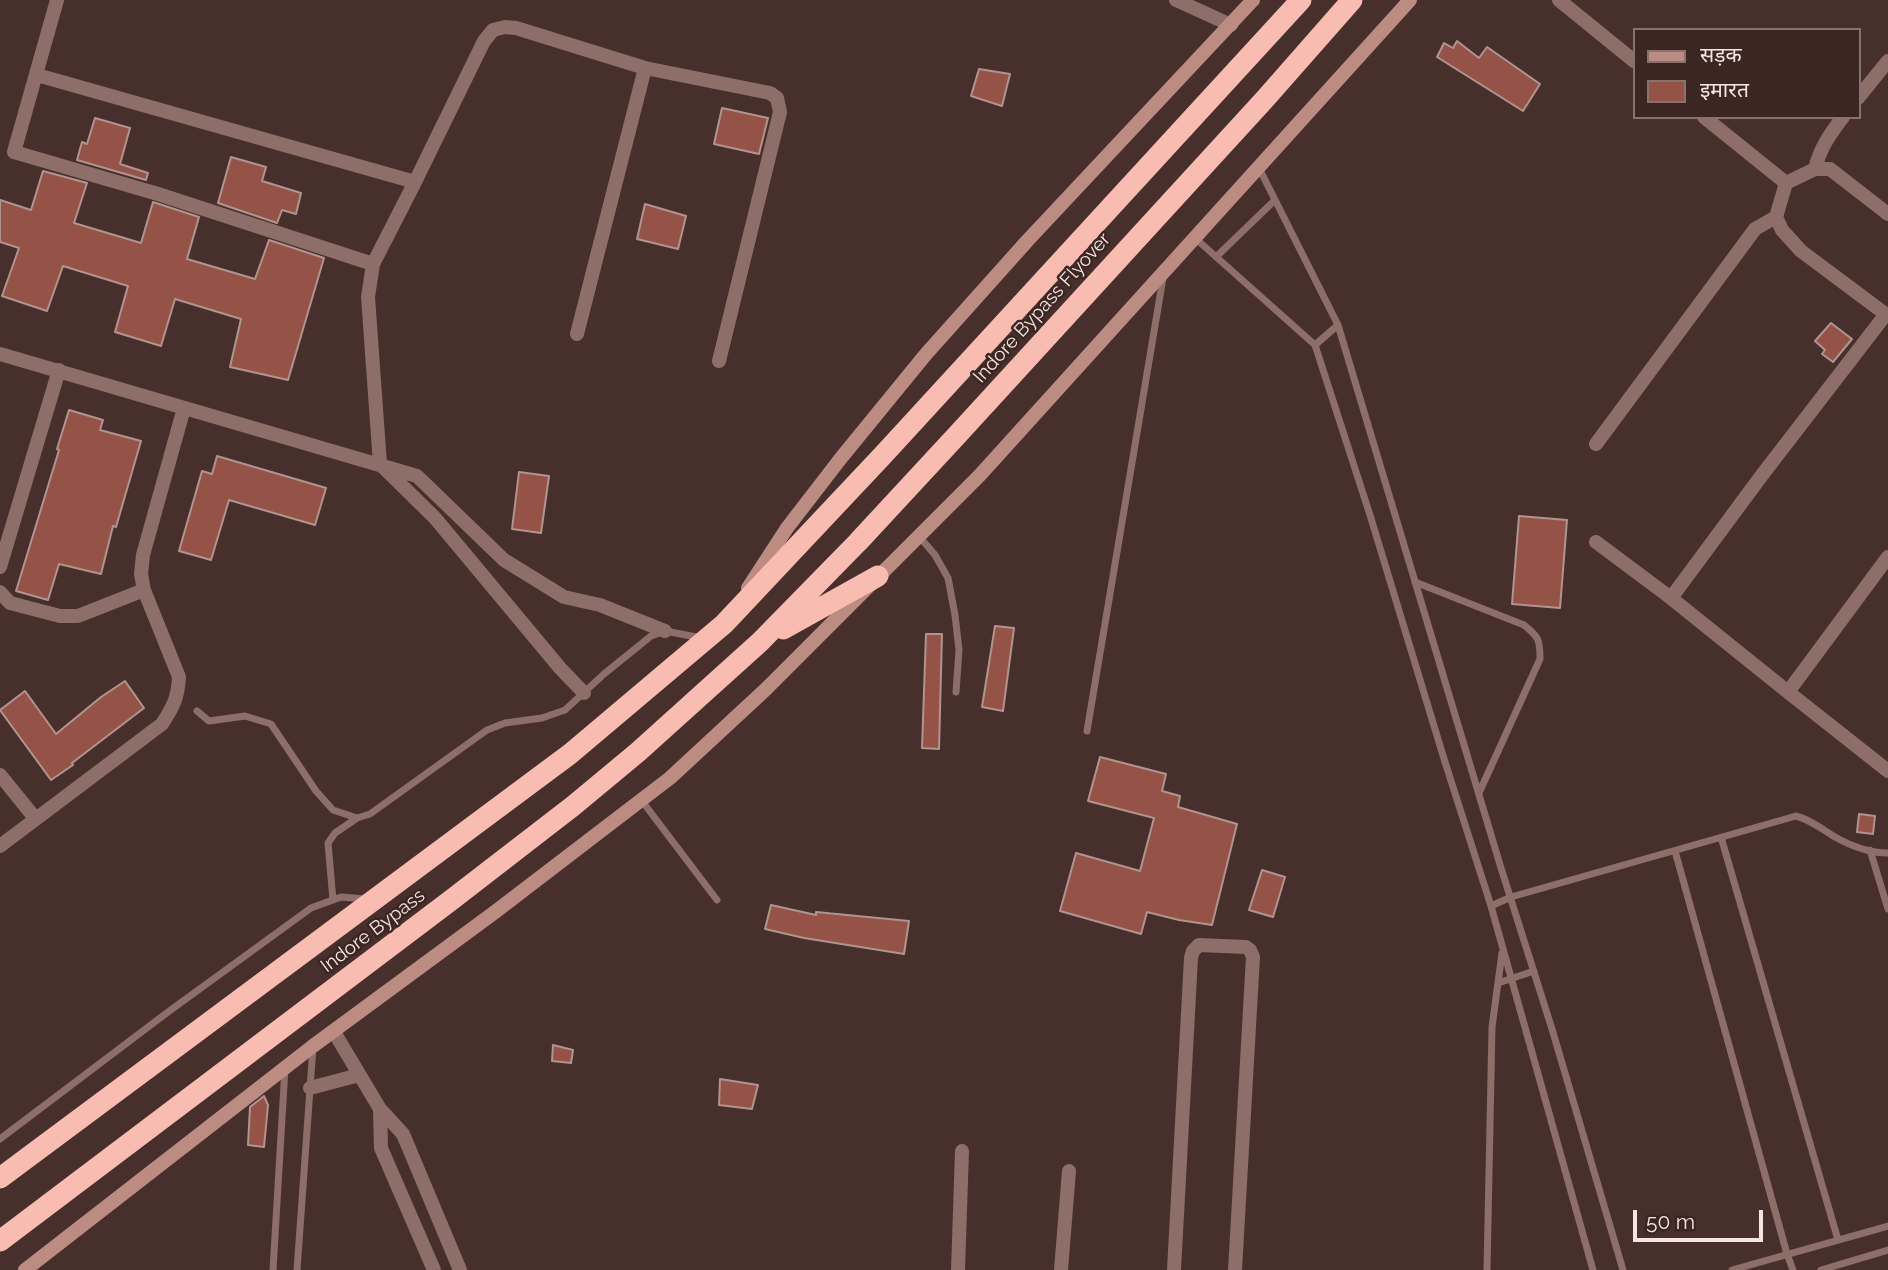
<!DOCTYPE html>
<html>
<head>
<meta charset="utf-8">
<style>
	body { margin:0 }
	#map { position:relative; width:1888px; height:1270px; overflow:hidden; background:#47302c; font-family:Raleway,"Noto Sans Devanagari",sans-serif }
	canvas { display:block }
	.legend { position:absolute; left:1633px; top:28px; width:228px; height:91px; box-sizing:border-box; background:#3c2622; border:2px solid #86726f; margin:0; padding:9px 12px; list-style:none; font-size:21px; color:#f5e5e3 }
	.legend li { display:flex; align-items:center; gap:14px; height:35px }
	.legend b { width:35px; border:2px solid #86726f }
	.scale { position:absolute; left:1633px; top:1210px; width:130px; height:32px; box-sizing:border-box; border:4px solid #f5e5e3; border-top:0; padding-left:9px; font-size:21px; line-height:24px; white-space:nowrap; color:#f5e5e3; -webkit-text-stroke:5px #3c2622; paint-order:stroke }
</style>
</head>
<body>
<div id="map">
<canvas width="1888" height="1270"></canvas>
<ul class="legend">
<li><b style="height:9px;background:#bc8c83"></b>सड़क</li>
<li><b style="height:19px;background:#955348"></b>इमारत</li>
</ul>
<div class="scale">50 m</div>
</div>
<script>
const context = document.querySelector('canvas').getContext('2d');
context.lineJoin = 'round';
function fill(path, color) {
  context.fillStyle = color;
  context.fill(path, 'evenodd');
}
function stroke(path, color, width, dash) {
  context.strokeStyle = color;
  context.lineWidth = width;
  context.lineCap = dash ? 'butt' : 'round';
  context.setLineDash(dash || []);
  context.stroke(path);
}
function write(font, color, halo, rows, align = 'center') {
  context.font = font + ' Raleway,sans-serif';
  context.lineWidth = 5;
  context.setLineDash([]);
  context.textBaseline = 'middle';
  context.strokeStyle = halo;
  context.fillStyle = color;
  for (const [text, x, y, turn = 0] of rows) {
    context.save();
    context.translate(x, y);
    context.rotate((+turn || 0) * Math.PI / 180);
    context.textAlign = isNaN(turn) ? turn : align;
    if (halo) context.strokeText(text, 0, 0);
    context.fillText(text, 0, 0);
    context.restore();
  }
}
const building = new Path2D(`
	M 1457,41 L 1479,58 L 1487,47 L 1540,84 L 1523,111 L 1437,57 L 1444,43 L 1453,48 Z
	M 979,69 L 1010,74 L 1002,106 L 971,96 Z
	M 722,108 L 768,118 L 759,154 L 714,144 Z
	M 95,118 L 130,128 L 120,164 L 148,173 L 146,180 L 77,160 L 82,142 L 87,144 Z
	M 231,157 L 266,167 L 262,181 L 301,193 L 296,214 L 282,210 L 277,223 L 218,203 Z
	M 43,171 L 87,183 L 74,223 L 141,243 L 153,202 L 199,217 L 187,259 L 255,279 L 269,240 L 324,258 L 288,380 L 230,367 L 241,319 L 175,299 L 161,346 L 115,332 L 128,286 L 63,266 L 47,311 L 2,296 L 19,248 L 0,242 L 0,200 L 31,210 Z
	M 645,204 L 686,216 L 678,249 L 637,239 Z
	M 1831,323 L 1852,339 L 1833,362 L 1822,354 L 1825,350 L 1815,341 Z
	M 69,410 L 103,420 L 100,430 L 141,441 L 116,527 L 113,526 L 101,574 L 59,564 L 48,600 L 16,591 L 59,450 L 57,449 Z
	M 217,456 L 326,488 L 315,525 L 229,500 L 211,560 L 179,551 L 202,471 L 212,474 Z
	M 519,472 L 549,476 L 541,533 L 512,529 Z
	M 1519,516 L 1567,520 L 1560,608 L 1512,604 Z
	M 995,626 L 1014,628 L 1003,711 L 982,707 Z
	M 926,634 L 942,634 L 939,749 L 922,748 Z
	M 125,681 L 144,708 L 72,763 L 73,765 L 51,780 L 0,710 L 25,691 L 56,734 L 101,697 Z
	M 1100,757 L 1166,774 L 1162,791 L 1180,796 L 1178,807 L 1237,824 L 1212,925 L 1179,920 L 1147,912 L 1141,934 L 1060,911 L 1076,853 L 1140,871 L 1154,818 L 1088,801 Z
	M 1859,814 L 1875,816 L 1873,834 L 1857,832 Z
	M 1262,870 L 1285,877 L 1273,917 L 1249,910 Z
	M 771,905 L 816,915 L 816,912 L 909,921 L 904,954 L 804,938 L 765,929 Z
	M 553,1045 L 573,1050 L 571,1063 L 552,1061 Z
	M 720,1079 L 758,1085 L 752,1109 L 719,1105 Z
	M 264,1096 L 268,1105 L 264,1147 L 248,1145 L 250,1107 Z`);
const lane = new Path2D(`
	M 1259,168 L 1338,325 L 1501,868 L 1552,1029 L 1623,1270
	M 1195,238 L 1315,345
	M 1216,257 L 1275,200
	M 1338,325 L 1315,345 L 1370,515 L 1445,762 L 1491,906 L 1593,1270
	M 918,535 L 935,555 L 948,578 L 955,615 L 959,650 L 956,692
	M 1415,582 L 1524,625 C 1539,637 1540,640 1540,659 L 1479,793
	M 197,711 L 209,721 L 245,716 L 271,724 L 316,791 L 333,810 L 357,818 L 370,814 L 487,730 L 505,723 L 542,718 L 565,710 L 604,674 L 651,636 L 665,631 L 702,638
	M 1087,731 L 1163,278
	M 642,801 L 717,900
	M 1721,837 L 1838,1240
	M 1870,850 L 1888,909
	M 1675,851 L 1787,1254 L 1793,1270
	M 333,900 L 328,843 L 335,833 L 357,818
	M 1491,906 L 1511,897 L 1796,816 C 1811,820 1822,829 1835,837 C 1851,846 1869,853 1888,853
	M 1498,983 L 1534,971
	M 0,1139 L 168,1012 L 311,908 L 341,897 L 365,899
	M 273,1270 L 285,1068
	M 297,1270 L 313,1047
	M 1487,1270 L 1492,1027 L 1502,953
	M 1732,1270 L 1888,1226
	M 1821,1270 L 1888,1250`);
const street = new Path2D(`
	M 57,0 L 14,152 L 158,194 L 373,264
	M 1176,0 L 1231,25
	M 1559,0 L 1634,61
	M 37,75 L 415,182 L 373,264 L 368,297 L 380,464 L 435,518 L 560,668 L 584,693
	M 1858,98 L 1888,61
	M 1704,117 L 1786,183
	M 1815,169 C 1820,148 1830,134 1843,117
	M 415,182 L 484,41 L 493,30 L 505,27 L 516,28 L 645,68 L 770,93 L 777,98 L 780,112 L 719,361
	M 1888,214 L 1830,169 L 1815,169 L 1786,183 L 1776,217 L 1782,230 L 1801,251 L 1888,316
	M 577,334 L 645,68
	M 0,354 L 417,476 L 504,560 L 564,597 L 600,605 L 665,631
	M 1596,444 L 1755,229 L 1776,217
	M 1596,542 L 1671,598 L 1788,692
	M 1888,557 L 1788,692 L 1888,771
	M 0,567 L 59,370
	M 0,592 L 10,603 L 60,616 L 78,616 L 144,590
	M 1671,598 L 1762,475 L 1886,314
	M 0,775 L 35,818
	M 0,846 L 162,724 C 173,707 178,698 179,677 L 144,590 L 141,574 L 143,555 L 184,408
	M 334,1032 L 380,1109 L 403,1134 L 460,1270
	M 310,1088 L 359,1075
	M 380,1109 L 381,1148 L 434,1270
	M 958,1270 L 962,1151
	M 1061,1270 L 1069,1171
	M 1174,1270 L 1191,958 L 1193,951 L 1199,945 L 1246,947 L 1250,950 L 1253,957 L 1235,1270`);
const secondary = new Path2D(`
	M 748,588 L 787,528 L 841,458 L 926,354 L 1028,240 L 1253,0
	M 25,1270 L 313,1046 L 495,912 L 670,778 L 765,690 L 980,475 L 1410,0`);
const highway = new Path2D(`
	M 783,629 L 878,576
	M 0,1178 L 570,754 L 724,624 L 884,454 L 1301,0
	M 0,1241 L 450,901 L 573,806 L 638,752 L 760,642 L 858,542 L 959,433 L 1265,99 L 1352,0`);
const streetNames = [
	["Indore Bypass Flyover",1042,308,-48],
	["Indore Bypass",373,931,-37]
];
fill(building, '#955348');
stroke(building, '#b0948f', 2);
stroke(lane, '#8d6e68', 7);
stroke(street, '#8d6e68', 14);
stroke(secondary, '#bc8c83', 14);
stroke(highway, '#f9bcb1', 21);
write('19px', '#f5e5e3', '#3c2622', streetNames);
</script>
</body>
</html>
